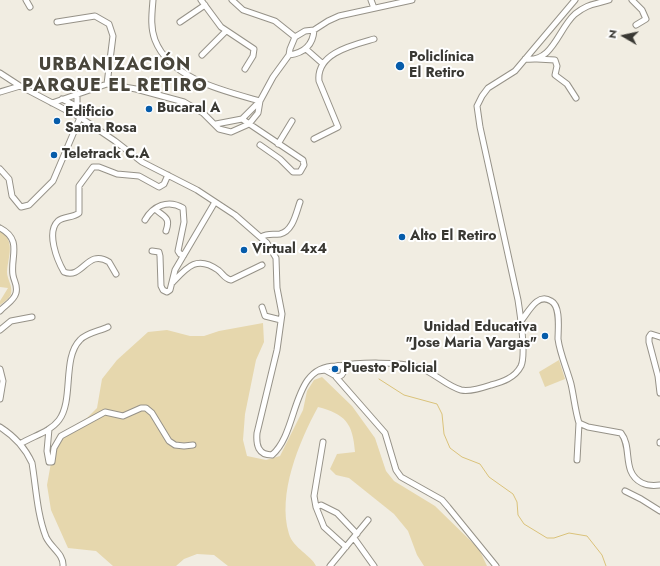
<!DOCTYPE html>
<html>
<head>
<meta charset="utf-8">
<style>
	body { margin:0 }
	#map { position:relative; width:660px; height:566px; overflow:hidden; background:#f1ede2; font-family:Jost,sans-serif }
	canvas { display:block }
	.north { position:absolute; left:604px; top:16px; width:40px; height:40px; -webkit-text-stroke:3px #fff; paint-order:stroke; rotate:279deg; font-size:11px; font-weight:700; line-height:16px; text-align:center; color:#393833 }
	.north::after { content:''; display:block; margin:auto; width:14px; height:18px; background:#393833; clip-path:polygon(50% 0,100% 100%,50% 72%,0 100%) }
</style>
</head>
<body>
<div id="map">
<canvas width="660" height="566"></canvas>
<div class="north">N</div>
</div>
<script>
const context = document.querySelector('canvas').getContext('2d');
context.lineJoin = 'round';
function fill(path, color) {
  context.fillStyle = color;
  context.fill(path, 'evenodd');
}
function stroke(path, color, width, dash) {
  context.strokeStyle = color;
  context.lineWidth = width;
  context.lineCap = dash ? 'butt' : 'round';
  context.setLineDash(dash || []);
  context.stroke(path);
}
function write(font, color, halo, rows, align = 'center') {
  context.font = font + ' Jost,sans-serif';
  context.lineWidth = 4;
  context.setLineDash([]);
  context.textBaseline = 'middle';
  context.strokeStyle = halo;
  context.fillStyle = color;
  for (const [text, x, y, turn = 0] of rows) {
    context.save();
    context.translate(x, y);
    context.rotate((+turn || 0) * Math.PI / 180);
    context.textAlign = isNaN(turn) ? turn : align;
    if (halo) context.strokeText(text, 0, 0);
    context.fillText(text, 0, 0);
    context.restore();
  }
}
const green = new Path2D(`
	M 0,231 C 16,241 8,256 7,272 C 7,279 13,286 11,294 C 9,299 4,302 0,305 L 0,301 L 8,288 L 0,287 Z
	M 263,323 L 264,342 L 256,360 L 245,414 L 243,440 L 247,456 L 266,460 L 280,456 L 303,410 L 307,391 L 314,380 L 322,377 L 352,406 L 375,438 L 386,471 L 394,481 L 435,506 L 479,549 L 487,566 L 424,566 L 417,555 L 408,531 L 394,514 L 349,478 L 336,475 L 330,469 L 337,454 L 355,452 C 353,423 345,414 318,407 C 299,442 277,494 289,534 C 293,548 312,556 316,566 L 228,566 L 214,555 L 197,554 L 184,559 L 176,566 L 113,566 L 96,551 L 68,548 L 51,510 L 47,485 L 54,446 L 73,428 L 87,418 L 97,408 L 102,379 L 117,360 L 148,332 L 167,330 L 190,336 L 204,336 L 219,331 Z
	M 559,360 L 565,379 L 545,387 L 539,372 Z`);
const stream = new Path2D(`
	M 379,379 L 404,395 L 437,404 L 442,414 L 444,434 L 450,448 L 462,457 L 480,464 L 489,477 L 513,494 L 517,502 L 518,515 L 524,524 L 547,538 L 554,538 L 569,533 L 587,536 L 602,555 L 606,566`);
const minor = new Path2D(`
	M 26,0 L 30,7
	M 201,0 L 221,27 L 254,49 L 253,56 L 245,69
	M 232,0 L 243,10 L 275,21 L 295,37
	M 371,0 L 374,8
	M 632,0 L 642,10 L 646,19 L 636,25
	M 57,22 L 95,16 L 109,24 L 113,36 L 107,84
	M 180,22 L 205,5
	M 306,49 L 323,64
	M 202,55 L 226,31
	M 289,55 C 304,53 313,45 314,30
	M 525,59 C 553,63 558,29 575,14 C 589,3 594,5 609,0
	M 537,59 L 555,60 L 557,66 L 555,75 L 567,84 L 576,98
	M 0,73 L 20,86 L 81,118 L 115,141 L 142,162 L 197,190 L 235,215 L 267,243 L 276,258 L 277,288 L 282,314 L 277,350 L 257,433 C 256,445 258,455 272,455 C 300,431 290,364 338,366
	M 0,92 L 20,86
	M 77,94 L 77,109
	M 52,103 L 107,84 L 136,89 L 184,102 L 203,113 L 219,129 L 231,132 L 249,124 L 258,113 L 260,101 C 224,91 170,79 155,40 C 150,27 152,13 153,0
	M 242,119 L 303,160 L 304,165 L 300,172 L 293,172 L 280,159 L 260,145
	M 216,124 L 242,119 L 260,101 L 273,77 L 289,55 L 290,49 L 295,37 L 305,31 L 314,30 L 328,21 L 339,16 L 412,0
	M 314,139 L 338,127 L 319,81 C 316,53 353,45 374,39
	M 278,144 L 292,121
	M 0,169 L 9,179 L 12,196 L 21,207 L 29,205 L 53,181 L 82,113 L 78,107 L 62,99
	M 155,209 C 164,217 171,217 166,231
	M 145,220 C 153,206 168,199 183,208 L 184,222 L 178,251 L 180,254 L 184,255
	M 0,228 C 23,240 10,257 13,275 C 14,282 18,285 16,293 C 14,301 5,305 0,311
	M 261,237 C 268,233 272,235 280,234 C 293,231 296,213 300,202
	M 152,251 L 159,252 L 160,256 L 161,286 L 163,290 L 167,292 L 170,290 L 175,270 L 215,202
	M 116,274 L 109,262 C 87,248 83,280 64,272 C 57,260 46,232 58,221 C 64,216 73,218 79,213 L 79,186 L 93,167 L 99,167 L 117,174 L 139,176 L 159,187 L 164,184 L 168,175
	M 173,282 C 187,267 197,255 218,270 C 223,274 225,279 231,280 L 262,265
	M 262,307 L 265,316 L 281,320
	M 521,321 C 528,313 537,292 551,301 C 561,306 558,329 558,339 C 560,354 567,369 571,384 C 574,397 575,410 579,423 L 588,427 L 621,433 C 633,448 621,472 642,483 C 648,486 653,486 660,485
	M 0,330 L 11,321 L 32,317
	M 660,337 L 651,334 L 649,337 L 649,342 L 658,376 L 660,393
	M332.5 371a5.5 5.5 0 1 1 11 0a5.5 5.5 0 1 1-11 0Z
	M 339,366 C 359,362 399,362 418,367 C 434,372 446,386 461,390 C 470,392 482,388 491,385 C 502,382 515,378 521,366 C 526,355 520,313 518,300 L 480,127 L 477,106 L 482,96 L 488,88 L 515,71 L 575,0
	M 0,369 L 3,381 L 0,399
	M 318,371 L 325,370 L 334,375
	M 336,377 L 385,433 L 396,470 L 401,477 L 442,500 L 448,507 L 496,566
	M 0,427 C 14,436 25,447 32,463 C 36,487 37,514 46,537 C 51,548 64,554 63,566
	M 49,429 L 47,451 L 49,462 L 52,462 L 54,448 L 61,436 L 105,412 L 123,416 L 141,408 L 146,408 L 152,413 L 169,441 L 175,445 L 184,446 L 193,445
	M 660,442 L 660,443
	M 20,444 C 33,436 50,432 59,420 C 74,400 62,358 80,340 C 86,333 100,331 108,327
	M 577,460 L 579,423
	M 625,491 L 641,499 L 660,511
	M 316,507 L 314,496 L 323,442
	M 354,538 L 374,566
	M 346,547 L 324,527 L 316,507 L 321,505 L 337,513 L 357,534
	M 330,566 L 368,520`);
const markers = [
	[400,66,5,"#065caa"],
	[149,109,4,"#065caa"],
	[57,121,4,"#065caa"],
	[54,155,4,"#065caa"],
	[402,237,4,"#065caa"],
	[244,250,4,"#065caa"],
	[545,336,4,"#065caa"],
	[335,369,4,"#065caa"]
];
const poiNames = [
	["Policlínica",409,58],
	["El Retiro",409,74],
	["Bucaral A",157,109],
	["Edificio",65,113],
	["Santa Rosa",65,129],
	["Teletrack C.A",62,155],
	["Alto El Retiro",410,237],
	["Virtual 4x4",252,250],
	["Unidad Educativa",537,328,"right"],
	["\"Jose Maria Vargas\"",537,344,"right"],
	["Puesto Policial",343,369]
];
const districtNames = [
	["URBANIZACIÓN",115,66],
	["PARQUE EL RETIRO",115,87]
];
fill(green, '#e6d7ad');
stroke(stream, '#dac27a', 1);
stroke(minor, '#969288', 7);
stroke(minor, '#fff', 5);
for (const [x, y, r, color] of markers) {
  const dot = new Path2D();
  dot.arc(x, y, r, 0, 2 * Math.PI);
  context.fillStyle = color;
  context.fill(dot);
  stroke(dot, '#fff', 1.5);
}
write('bold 14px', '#393833', '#fff', poiNames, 'left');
context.letterSpacing = '1px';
write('bold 18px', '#48453b', '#fff', districtNames);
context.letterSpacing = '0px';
</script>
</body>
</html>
